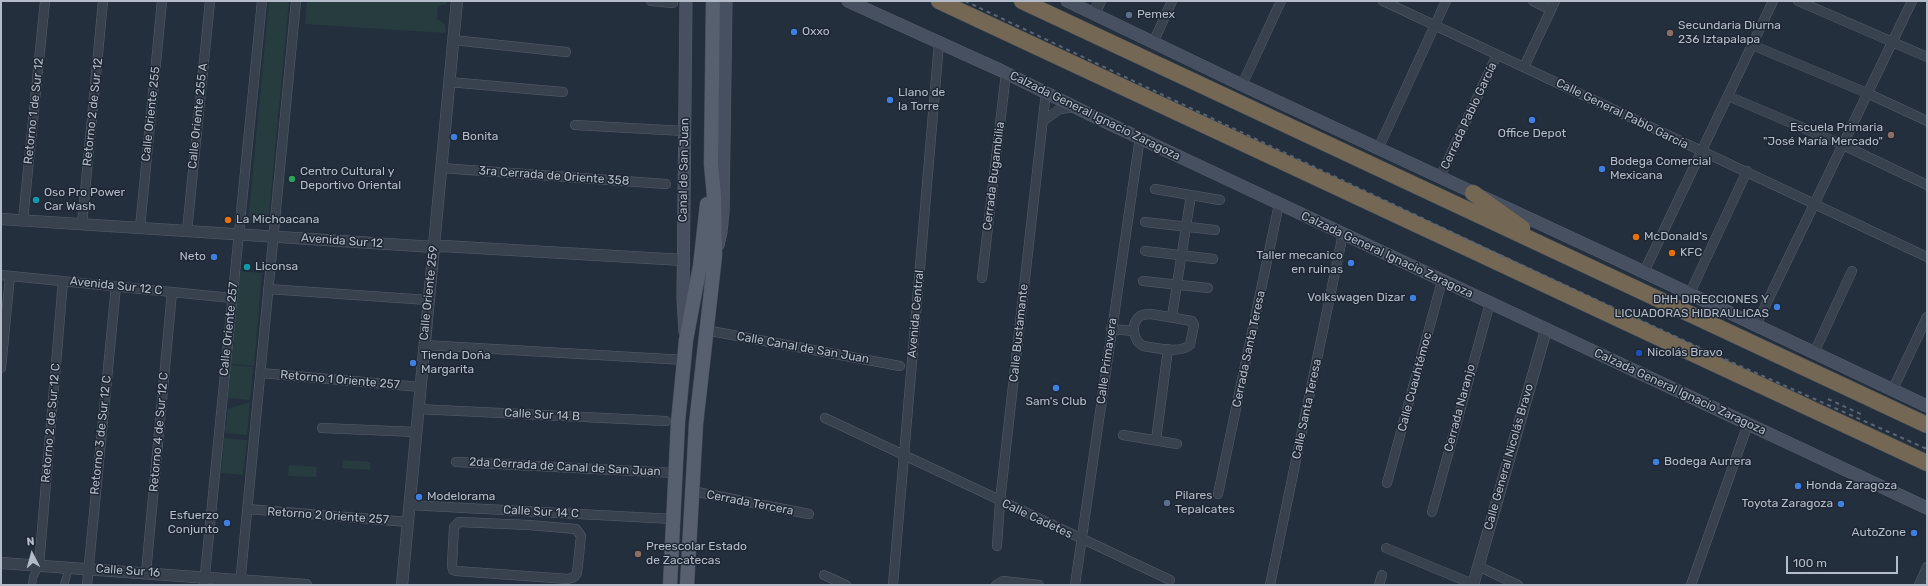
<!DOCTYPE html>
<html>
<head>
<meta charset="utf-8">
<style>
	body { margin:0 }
	#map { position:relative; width:1928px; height:586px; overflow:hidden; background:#242f3e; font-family:Rubik,sans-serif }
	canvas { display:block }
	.frame { position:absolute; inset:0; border:2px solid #b4bcc9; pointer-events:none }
	.north { position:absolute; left:12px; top:534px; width:40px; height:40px; -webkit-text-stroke:3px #1d2633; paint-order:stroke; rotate:354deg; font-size:11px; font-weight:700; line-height:16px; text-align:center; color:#b4bcc9 }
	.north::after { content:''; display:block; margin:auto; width:14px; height:18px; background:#b4bcc9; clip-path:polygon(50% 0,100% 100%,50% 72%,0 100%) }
	.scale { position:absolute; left:1786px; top:556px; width:112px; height:18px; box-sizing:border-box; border:2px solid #b4bcc9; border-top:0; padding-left:5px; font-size:12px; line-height:14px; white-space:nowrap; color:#b4bcc9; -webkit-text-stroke:3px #1d2633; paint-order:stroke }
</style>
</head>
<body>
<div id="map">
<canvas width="1928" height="586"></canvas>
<div class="frame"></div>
<div class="north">N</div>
<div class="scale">100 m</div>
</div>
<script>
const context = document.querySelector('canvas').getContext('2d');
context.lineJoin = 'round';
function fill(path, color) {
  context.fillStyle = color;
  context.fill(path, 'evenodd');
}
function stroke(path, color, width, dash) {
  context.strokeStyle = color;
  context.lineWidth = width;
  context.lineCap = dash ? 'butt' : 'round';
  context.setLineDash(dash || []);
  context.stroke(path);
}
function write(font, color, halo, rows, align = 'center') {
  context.font = font + ' Rubik,sans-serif';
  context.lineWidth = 3;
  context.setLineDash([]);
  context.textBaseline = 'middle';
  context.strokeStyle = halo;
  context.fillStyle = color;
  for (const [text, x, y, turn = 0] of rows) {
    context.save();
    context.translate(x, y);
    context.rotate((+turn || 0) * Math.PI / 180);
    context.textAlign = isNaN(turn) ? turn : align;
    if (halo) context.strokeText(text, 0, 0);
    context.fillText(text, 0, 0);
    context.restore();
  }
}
const green = new Path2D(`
	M 269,1 L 289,1 L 268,224 L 248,222 Z
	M 307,1 L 448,1 L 446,4 L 438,6 L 437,19 L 445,24 L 446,33 L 305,24 Z
	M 240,271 L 262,273 L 254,366 L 231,364 Z
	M 231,365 L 253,367 L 250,400 L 228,398 Z
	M 250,402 L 247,435 L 225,433 L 228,409 Z
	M 224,438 L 247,440 L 243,475 L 221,473 Z
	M 343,460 L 371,462 L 370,470 L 342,468 Z
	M 289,465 L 317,467 L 316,477 L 288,476 Z`);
const pedestrian = new Path2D(`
	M 32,585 L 33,577 L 39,566
	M 64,585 L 69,568`);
const minor = new Path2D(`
	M 651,1 L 673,3
	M 1383,1 L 1927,257
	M 1533,1 L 1551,10
	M 1798,1 L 1927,57
	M 453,40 L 566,52
	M 1153,43 L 1172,1
	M 1752,45 L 1867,93 L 1927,121
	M 1524,67 L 1555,1
	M 449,82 L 563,92
	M 1242,85 L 1281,1
	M 1728,96 L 1843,145 L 1927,185
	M 1043,121 L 1060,109 L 1075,107
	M 575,125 L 684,131
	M 1378,149 L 1446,1
	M 441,168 L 666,184
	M 1440,177 L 1497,55
	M 1155,189 L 1220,200
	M 23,220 L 45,1
	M 1145,222 L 1215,230
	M 82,224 L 103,1
	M 140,228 L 162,1
	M 187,231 L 210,1
	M 1145,251 L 1213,259
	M 1644,272 L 1773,1
	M 1,275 L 232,298
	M 982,278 L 1006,73
	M 1143,281 L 1208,288
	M 268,289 L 428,300
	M 1690,293 L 1747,171
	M 1151,314 L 1192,321 L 1194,325 L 1190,345 C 1179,354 1157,348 1143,346 C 1134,341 1130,325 1139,317 C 1142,314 1147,314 1151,314 Z
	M 1172,316 L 1191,195
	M 1756,325 L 1912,1
	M 1111,329 L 1134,331
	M 705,330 L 900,366
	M 424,345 L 685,360
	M 1814,353 L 1852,271
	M 1,368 L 10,276
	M 261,373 L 420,387
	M 1893,389 L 1927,317
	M 418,409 L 666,421
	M 825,418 L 1170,580
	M 322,428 L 416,432
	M 1123,435 L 1177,444
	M 1156,440 L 1168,349
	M 456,462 L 675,473
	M 1387,483 L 1442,281
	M 692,491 L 809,514
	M 1218,494 L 1279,204
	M 409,505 L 673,519
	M 247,509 L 408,522
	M 1432,512 L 1490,303
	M 459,522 L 529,525 L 576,529 L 581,536 L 577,573 L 574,577 L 568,579 L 456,571 L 453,570 L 452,565 L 454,527 Z
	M 997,546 L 1000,501 L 1046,92
	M 1386,548 L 1473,584
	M 39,566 L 63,281
	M 1478,566 L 1518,585
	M 146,573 L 172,292
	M 824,575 L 846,585
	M 87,585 L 116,286
	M 204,585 L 262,1
	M 240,585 L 296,1
	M 893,585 L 939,43
	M 996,585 L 1003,581 L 1039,585
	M 1075,585 L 1140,137
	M 1270,585 L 1343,234
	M 1379,585 L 1382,575
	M 1691,585 L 1748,424
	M 1919,585 L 1927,567`);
const tertiary = new Path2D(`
	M 1094,14 L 1100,1
	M 1,219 L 434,247 L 443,246 L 683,260
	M 1,563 L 306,585
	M 402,585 L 457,1
	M 1473,585 L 1546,330`);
const secondary = new Path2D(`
	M 848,1 L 1002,71 L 1095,117 L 1927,508
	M 1067,1 L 1242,85 L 1612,257 L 1927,406
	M 718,245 L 721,232 L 723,212 L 726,1
	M 685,332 L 683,299 L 686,1`);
const primary = new Path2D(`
	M 670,585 L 678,422 L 686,340 L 700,266 L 707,204
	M 687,585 L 696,424 L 715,256 L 714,196 L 711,164 L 713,1`);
const motorway = new Path2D(`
	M 939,1 L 1927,463
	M 1022,1 L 1927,425
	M 1473,193 L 1522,228`);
const rail = new Path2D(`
	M 965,1 L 1483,247 L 1711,353 L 1927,449
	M 1828,399 L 1863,415`);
const markers = [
	[1129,15,4,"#5c6f8a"],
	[794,32,4,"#3f7fe0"],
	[1670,33,4,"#8d6e63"],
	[890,100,4,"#3f7fe0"],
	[1532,120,4,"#3f7fe0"],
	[1891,135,4,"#8d6e63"],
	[454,137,4,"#3f7fe0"],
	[1602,169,4,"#3f7fe0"],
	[292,179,4,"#2e9e5b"],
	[36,200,4,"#0f9aa8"],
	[228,220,4,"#e8710a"],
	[1636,237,4,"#e8710a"],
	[1672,253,4,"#e8710a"],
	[214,257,4,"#3f7fe0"],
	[1351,263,4,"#3f7fe0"],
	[247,267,4,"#0f9aa8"],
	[1413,298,4,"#3f7fe0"],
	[1777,307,4,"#3f7fe0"],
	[1639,353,4,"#1a4fb4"],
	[413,363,4,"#3f7fe0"],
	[1056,388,4,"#3f7fe0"],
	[1656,462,4,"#3f7fe0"],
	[1798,486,4,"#3f7fe0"],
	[419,497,4,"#3f7fe0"],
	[1167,503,4,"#5c6f8a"],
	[1841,504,4,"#3f7fe0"],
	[227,523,4,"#3f7fe0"],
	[1914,533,4,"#3f7fe0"],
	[638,554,4,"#8d6e63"]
];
const poiNames = [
	["Pemex",1137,15],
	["Secundaria Diurna",1678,26],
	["236 Iztapalapa",1678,40],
	["Oxxo",802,32],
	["Llano de",898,93],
	["la Torre",898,107],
	["Escuela Primaria",1883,128,"right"],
	["\"José María Mercado\"",1883,142,"right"],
	["Office Depot",1532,134,"center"],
	["Bonita",462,137],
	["Bodega Comercial",1610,162],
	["Mexicana",1610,176],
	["Centro Cultural y",300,172],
	["Deportivo Oriental",300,186],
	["Oso Pro Power",44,193],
	["Car Wash",44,207],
	["La Michoacana",236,220],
	["McDonald's",1644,237],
	["KFC",1680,253],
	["Taller mecanico",1343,256,"right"],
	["en ruinas",1343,270,"right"],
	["Neto",206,257,"right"],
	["Liconsa",255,267],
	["Volkswagen Dizar",1405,298,"right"],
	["DHH DIRECCIONES Y",1769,300,"right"],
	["LICUADORAS HIDRAULICAS",1769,314,"right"],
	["Nicolás Bravo",1647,353],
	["Tienda Doña",421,356],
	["Margarita",421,370],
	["Sam's Club",1056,402,"center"],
	["Bodega Aurrera",1664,462],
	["Honda Zaragoza",1806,486],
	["Pilares",1175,496],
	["Tepalcates",1175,510],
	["Modelorama",427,497],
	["Toyota Zaragoza",1833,504,"right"],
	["Esfuerzo",219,516,"right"],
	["Conjunto",219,530,"right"],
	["AutoZone",1906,533,"right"],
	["Preescolar Estado",646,547],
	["de Zacatecas",646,561]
];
const streetNames = [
	["Retorno 1 de Sur 12",34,111,-84],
	["Retorno 2 de Sur 12",93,112,-84],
	["Calle Oriente 255",151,114,-84],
	["Calle General Pablo García",1622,114,26],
	["Calle Oriente 255 A",198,116,-84],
	["Calzada General Ignacio Zaragoza",1095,116,26],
	["Cerrada Pablo García",1469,116,-65],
	["Canal de San Juan",684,170,-89],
	["3ra Cerrada de Oriente 358",554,176,4],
	["Cerrada Bugambilia",994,176,-83],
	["Avenida Sur 12",342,241,4],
	["Calzada General Ignacio Zaragoza",1387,255,25],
	["Avenida Sur 12 C",116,286,6],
	["Calle Oriente 259",429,293,-84],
	["Avenida Central",916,314,-85],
	["Calle Oriente 257",229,329,-84],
	["Calle Bustamante",1019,333,-84],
	["Calle Canal de San Juan",803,348,10],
	["Cerrada Santa Teresa",1249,349,-78],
	["Calle Primavera",1107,361,-82],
	["Retorno 1 Oriente 257",340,380,5],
	["Calle Cuauhtémoc",1415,382,-75],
	["Calzada General Ignacio Zaragoza",1680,392,25],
	["Cerrada Naranjo",1460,408,-75],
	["Calle Santa Teresa",1307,409,-78],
	["Calle Sur 14 B",542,415,3],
	["Retorno 2 de Sur 12 C",51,423,-85],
	["Retorno 4 de Sur 12 C",159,432,-85],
	["Retorno 3 de Sur 12 C",101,435,-84],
	["Calle General Nicolás Bravo",1509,457,-74],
	["2da Cerrada de Canal de San Juan",565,467,3],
	["Cerrada Tercera",750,503,11],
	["Calle Sur 14 C",541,512,3],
	["Retorno 2 Oriente 257",328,516,4],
	["Calle Cadetes",1037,519,25],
	["Calle Sur 16",128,571,4]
];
fill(green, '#263c3f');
stroke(pedestrian, '#565f6c', 8);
stroke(minor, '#565f6c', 10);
stroke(tertiary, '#565f6c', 12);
stroke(secondary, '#565f6c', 13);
stroke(primary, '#414a57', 15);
stroke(motorway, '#434c59', 17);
stroke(pedestrian, '#38414e', 7);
stroke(minor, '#38414e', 9);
stroke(tertiary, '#38414e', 11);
stroke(secondary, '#465061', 12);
stroke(primary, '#56606e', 14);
stroke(motorway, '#746855', 16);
stroke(rail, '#5a6575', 2, [4, 4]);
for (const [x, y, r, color] of markers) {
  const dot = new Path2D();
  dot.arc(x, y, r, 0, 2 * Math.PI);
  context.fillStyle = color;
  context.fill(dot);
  stroke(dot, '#1d2633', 1.5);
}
write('12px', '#b4bcc9', '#1d2633', poiNames, 'left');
write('12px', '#b4bcc9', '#1d2633', streetNames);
</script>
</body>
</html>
